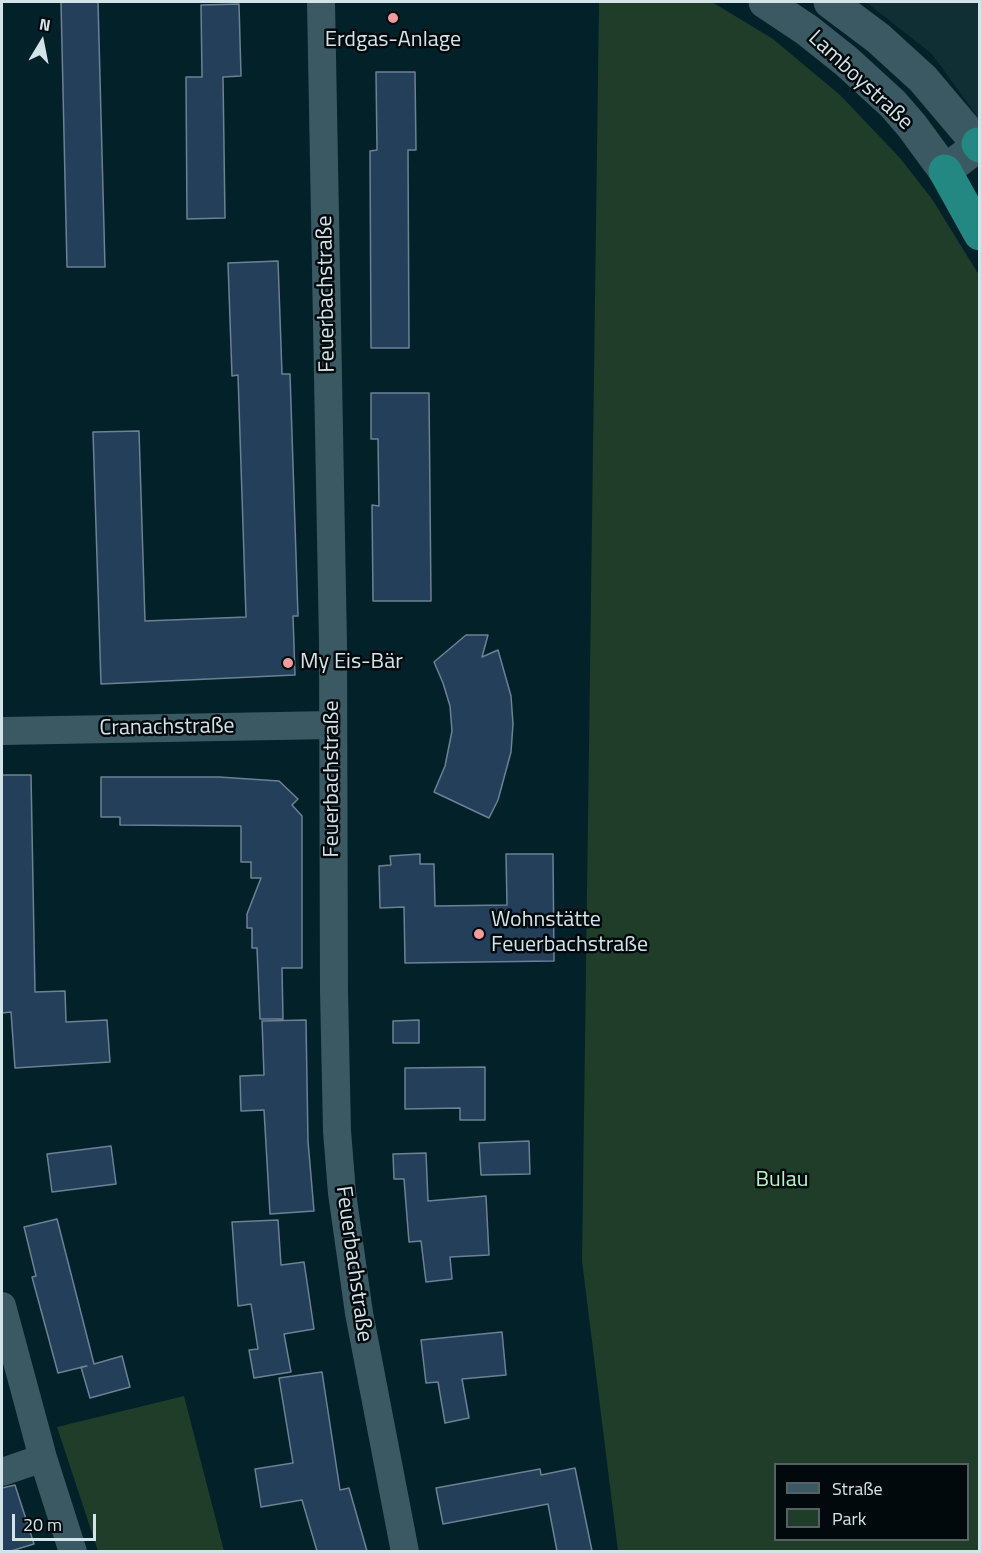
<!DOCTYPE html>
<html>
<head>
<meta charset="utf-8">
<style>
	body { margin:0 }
	#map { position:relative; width:981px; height:1553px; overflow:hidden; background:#032129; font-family:"Titillium Web",sans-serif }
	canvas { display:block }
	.frame { position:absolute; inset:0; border:3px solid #d3e4e8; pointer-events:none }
	.legend { position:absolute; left:774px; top:1463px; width:195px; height:78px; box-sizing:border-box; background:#01090c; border:2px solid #556164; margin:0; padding:8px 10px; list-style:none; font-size:18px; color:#d3e4e8 }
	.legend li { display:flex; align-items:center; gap:12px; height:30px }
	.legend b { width:30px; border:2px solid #556164 }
	.north { position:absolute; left:12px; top:12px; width:60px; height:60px; -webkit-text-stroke:4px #01090c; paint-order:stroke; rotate:10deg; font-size:16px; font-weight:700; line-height:24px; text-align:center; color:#d3e4e8 }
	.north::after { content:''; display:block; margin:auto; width:21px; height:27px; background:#d3e4e8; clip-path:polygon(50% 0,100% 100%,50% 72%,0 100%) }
	.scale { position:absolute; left:12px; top:1514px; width:84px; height:27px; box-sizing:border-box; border:3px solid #d3e4e8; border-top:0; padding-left:8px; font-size:18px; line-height:21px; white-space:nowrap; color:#d3e4e8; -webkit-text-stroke:4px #01090c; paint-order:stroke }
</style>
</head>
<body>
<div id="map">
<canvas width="981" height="1553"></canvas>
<div class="frame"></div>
<ul class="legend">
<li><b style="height:8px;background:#3b5962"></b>Straße</li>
<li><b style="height:16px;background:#1f3d28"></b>Park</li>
</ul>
<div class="north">N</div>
<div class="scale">20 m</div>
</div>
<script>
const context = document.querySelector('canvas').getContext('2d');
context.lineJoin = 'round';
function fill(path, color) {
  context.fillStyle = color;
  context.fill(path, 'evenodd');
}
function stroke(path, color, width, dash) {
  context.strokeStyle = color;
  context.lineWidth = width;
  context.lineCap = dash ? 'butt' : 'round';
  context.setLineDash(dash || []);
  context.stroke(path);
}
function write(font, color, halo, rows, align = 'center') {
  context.font = font + ' "Titillium Web",sans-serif';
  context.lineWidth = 5;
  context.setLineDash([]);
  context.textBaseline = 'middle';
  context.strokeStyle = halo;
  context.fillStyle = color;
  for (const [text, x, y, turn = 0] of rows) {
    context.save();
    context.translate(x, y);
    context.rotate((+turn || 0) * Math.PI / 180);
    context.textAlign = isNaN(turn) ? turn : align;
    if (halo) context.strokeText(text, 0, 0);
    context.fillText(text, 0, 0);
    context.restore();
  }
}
const built = new Path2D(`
	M 866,2 L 979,2 L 979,119 L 932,54 Z`);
const green = new Path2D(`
	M 599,2 L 712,2 L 773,39 L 840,95 L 900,158 L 932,199 L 979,275 L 979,1551 L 618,1551 L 582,1261 ZM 776,1464 L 968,1464 L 968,1540 L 776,1540 Z
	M 184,1396 L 224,1551 L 98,1551 L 57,1427 Z`);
const building = new Path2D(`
	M 61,2 L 98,2 L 105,267 L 67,267 Z
	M 239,4 L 241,76 L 223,77 L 225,218 L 187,219 L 186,77 L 202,77 L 201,5 Z
	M 376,72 L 415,72 L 416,150 L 408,150 L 409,348 L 371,348 L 370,151 L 377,150 Z
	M 278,261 L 282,374 L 290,374 L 298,616 L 293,616 L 295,675 L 101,684 L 93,432 L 139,431 L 145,621 L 246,617 L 238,375 L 232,376 L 228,263 Z
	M 371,393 L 429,393 L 431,601 L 373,601 L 372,505 L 379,506 L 378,439 L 371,439 Z
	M 466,635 L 488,635 L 482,657 L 498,650 L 511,696 L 513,724 L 511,752 L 498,800 L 489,818 L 434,792 L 445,766 L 452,731 L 450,706 L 443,683 L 434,662 Z
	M 2,775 L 31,775 L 35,992 L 65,991 L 66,1022 L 107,1020 L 110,1062 L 15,1068 L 11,1012 L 2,1013 Z
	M 101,777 L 219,777 L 279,781 L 298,799 L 292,805 L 302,816 L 302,968 L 282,968 L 283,1019 L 260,1019 L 257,948 L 252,948 L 252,928 L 247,928 L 247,914 L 261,878 L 251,878 L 251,862 L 241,862 L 241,826 L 120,825 L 120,817 L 101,817 Z
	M 420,854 L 420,864 L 434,864 L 435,906 L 507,905 L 506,854 L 553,854 L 554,961 L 405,963 L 404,907 L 380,908 L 379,866 L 391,865 L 390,856 Z
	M 306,1020 L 308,1141 L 314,1211 L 270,1214 L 264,1110 L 241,1111 L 240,1076 L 264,1075 L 262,1021 Z
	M 419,1020 L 419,1043 L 393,1043 L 393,1021 Z
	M 485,1067 L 485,1120 L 460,1120 L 460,1108 L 405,1109 L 405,1068 Z
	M 529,1141 L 530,1174 L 481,1175 L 479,1143 Z
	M 111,1146 L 116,1184 L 52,1192 L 47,1154 Z
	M 426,1153 L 428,1201 L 486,1196 L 489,1255 L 450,1257 L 452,1279 L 426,1282 L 421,1241 L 409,1242 L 404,1179 L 394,1179 L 393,1154 Z
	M 57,1219 L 94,1364 L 122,1356 L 130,1387 L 90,1398 L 81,1367 L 87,1366 L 58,1373 L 32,1277 L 36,1276 L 24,1227 Z
	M 278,1220 L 281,1265 L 304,1262 L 314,1329 L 284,1334 L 291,1372 L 254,1378 L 249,1350 L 258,1349 L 251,1304 L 238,1306 L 232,1222 Z
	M 502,1332 L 506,1375 L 462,1379 L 469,1418 L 445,1423 L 438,1382 L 426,1383 L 421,1340 Z
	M 322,1372 L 340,1490 L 349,1488 L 367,1551 L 317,1551 L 302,1500 L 261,1507 L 255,1469 L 293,1463 L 279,1378 Z
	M 575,1468 L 592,1551 L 557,1551 L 548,1504 L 443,1524 L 436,1488 L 540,1469 L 541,1475 Z
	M 15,1485 L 34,1544 L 11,1551 L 2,1551 L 2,1488 Z`);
const minor = new Path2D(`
	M 321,2 L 333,644 L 334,991 L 337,1131 L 342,1193 L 359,1313 L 405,1552
	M 2,731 L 332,725
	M 2,1306 L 43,1458 L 73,1552
	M 2,1472 L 43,1458`);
const tertiary = new Path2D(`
	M 945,171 L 980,144`);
const secondary = new Path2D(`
	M 765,2 L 807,30 L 846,61 L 893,104 L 912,126 L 945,171
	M 830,2 L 878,38 L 923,79 L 978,144`);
const trunk = new Path2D(`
	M 978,144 L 980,146
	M 945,171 L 980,234`);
const markers = [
	[393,18,6,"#f49b9f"],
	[288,663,6,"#f49b9f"],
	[479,934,6,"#f49b9f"]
];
const poiNames = [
	["Erdgas-Anlage",393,41,"center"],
	["My Eis-Bär",300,663],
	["Wohnstätte",491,921],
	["Feuerbachstraße",491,946]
];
const streetNames = [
	["Lamboystraße",860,81,43],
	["Feuerbachstraße",327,294,-91],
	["Cranachstraße",167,728,-1],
	["Feuerbachstraße",333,779,-90],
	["Feuerbachstraße",353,1264,82]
];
const parkNames = [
	["Bulau",782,1181]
];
fill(built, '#0f2f35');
fill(green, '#1f3d28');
fill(building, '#233f5a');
stroke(building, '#6d8195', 1.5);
stroke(minor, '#3b5962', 28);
stroke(tertiary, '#3b5962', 33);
stroke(secondary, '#3b5962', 33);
stroke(trunk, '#238881', 33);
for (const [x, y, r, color] of markers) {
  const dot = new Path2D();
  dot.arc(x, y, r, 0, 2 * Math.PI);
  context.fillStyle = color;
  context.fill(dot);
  stroke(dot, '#01090c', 2);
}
write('22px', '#d3e4e8', '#01090c', poiNames, 'left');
write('22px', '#d3e4e8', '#01090c', streetNames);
write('22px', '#b7f5c8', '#01090c', parkNames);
</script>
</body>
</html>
